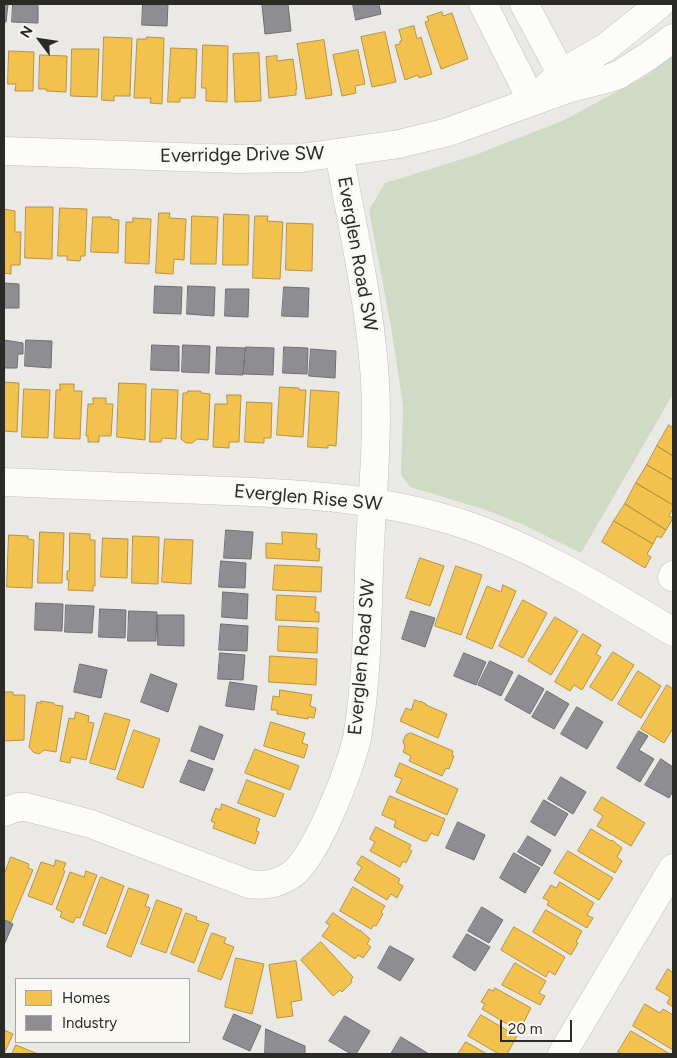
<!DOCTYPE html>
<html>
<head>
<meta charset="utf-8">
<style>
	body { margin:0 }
	#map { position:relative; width:677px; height:1058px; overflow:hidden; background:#eae9e6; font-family:Figtree,sans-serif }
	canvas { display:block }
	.frame { position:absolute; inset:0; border:5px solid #2a2a27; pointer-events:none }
	.legend { position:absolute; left:15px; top:978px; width:175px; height:65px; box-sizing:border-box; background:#f9f8f2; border:1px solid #a6a6a1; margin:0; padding:6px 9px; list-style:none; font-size:15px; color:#2a2a27 }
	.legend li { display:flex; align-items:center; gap:10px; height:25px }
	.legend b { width:25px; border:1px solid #a6a6a1 }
	.north { position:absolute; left:15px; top:15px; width:50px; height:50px; -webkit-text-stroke:4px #f9f8f2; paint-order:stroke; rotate:301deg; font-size:14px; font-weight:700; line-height:20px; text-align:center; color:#2a2a27 }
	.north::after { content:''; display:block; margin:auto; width:18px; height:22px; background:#2a2a27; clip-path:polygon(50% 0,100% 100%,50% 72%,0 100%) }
	.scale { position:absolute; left:500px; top:1020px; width:72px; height:22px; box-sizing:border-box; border:2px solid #2a2a27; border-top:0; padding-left:6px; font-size:15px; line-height:18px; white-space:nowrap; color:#2a2a27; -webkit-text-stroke:4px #f9f8f2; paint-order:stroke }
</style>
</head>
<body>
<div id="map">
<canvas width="677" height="1058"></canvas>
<div class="frame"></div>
<ul class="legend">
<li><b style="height:14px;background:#f2c14e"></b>Homes</li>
<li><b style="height:14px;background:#8d8d92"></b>Industry</li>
</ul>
<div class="north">N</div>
<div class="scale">20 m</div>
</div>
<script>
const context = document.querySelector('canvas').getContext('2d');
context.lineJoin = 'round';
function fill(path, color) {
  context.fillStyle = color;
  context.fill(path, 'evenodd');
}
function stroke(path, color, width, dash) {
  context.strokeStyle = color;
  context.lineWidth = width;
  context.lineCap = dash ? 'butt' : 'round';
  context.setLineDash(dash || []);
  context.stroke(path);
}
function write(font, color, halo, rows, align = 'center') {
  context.font = font + ' Figtree,sans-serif';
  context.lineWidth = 5;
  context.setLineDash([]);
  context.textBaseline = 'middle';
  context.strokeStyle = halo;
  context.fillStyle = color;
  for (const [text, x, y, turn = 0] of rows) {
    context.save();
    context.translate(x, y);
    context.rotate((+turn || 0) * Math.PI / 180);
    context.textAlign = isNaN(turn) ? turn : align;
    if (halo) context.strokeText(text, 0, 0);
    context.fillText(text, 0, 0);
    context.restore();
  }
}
const green = new Path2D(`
	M 673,55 L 673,394 L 581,553 L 522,524 L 483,509 L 410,487 L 401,475 L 403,406 L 392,332 L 369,210 L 385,183 L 475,155 L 562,121 L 646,76 Z`);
const homes = new Path2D(`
	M 442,12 L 443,16 L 452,13 L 468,59 L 441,69 L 425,22 L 429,21 L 427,17 Z
	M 414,26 L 417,39 L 421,37 L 432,74 L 419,78 L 418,75 L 405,80 L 395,45 L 400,44 L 400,41 L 402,41 L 399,30 Z
	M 385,32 L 396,82 L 372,87 L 361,37 Z
	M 104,37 L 132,38 L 130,96 L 114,96 L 114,101 L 102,100 Z
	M 147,37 L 164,38 L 162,104 L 150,103 L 151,98 L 134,98 L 137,39 L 146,39 Z
	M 324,40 L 332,95 L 306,99 L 297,44 Z
	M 203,45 L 228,46 L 227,102 L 206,101 L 206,88 L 202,88 Z
	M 171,48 L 197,49 L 195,98 L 180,98 L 180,102 L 168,102 Z
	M 72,49 L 99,49 L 97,97 L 71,96 Z
	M 358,50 L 365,84 L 355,86 L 356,93 L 342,96 L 333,55 Z
	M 9,51 L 34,52 L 33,91 L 15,91 L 16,84 L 8,84 Z
	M 259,53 L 261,101 L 235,102 L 233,54 Z
	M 40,55 L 67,56 L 66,92 L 46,91 L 47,89 L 39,89 Z
	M 277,56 L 277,61 L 293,59 L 297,89 L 296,89 L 296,95 L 269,98 L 266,57 Z
	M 26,207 L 53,207 L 52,259 L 25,258 Z
	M 60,208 L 87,209 L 85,256 L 81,256 L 80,261 L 67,260 L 67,256 L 58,256 Z
	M 4,209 L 15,211 L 15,232 L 21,232 L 20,265 L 11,265 L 11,274 L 4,273 Z
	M 159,213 L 170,213 L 169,218 L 186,219 L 184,260 L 174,259 L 173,274 L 156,273 Z
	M 224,214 L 249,215 L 248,265 L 223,265 Z
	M 192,216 L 218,217 L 216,264 L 191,264 Z
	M 255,216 L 268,216 L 267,221 L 283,222 L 280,279 L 253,278 Z
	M 93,217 L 111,217 L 111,219 L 119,220 L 118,253 L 91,252 Z
	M 133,218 L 151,219 L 149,264 L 125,263 L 126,222 L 133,222 Z
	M 287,223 L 313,224 L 312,271 L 286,270 Z
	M 4,382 L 19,383 L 17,432 L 4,431 Z
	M 119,383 L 146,384 L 145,440 L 117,437 Z
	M 60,384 L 74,384 L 74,391 L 82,391 L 80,439 L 54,438 L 56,390 L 60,390 Z
	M 280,387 L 299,388 L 299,390 L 306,390 L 303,437 L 277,435 Z
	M 24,389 L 50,390 L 48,438 L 22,437 Z
	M 152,389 L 178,390 L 176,439 L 162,438 L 161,442 L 150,442 Z
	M 311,390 L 339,392 L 336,446 L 328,445 L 328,448 L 308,447 Z
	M 188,391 L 201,391 L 201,393 L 210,394 L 208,440 L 197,439 L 192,443 L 186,443 L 181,439 L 183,393 L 187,393 Z
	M 227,395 L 241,395 L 239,442 L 229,442 L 229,448 L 213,447 L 215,404 L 227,404 Z
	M 93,398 L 106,398 L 106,404 L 113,404 L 111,436 L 99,436 L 99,442 L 88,442 L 88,436 L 86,436 L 88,404 L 93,404 Z
	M 247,402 L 272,403 L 271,438 L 264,438 L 264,443 L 245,442 Z
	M 669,425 L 673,428 L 673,456 L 657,446 Z
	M 657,446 L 673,456 L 673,480 L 647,465 Z
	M 647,465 L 673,480 L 673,505 L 636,483 Z
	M 636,483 L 673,505 L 673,508 L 669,516 L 673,518 L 666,530 L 625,504 Z
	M 625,504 L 666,530 L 661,538 L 657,536 L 653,544 L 614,521 Z
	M 614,521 L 653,544 L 647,554 L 651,557 L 645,568 L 602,542 Z
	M 40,532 L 64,533 L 62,583 L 38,583 Z
	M 282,532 L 317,534 L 316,548 L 320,549 L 319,561 L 266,558 L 266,543 L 282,544 Z
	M 70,533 L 90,534 L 90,540 L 95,540 L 95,586 L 93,586 L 93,591 L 68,590 L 69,580 L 67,580 L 67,571 L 69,571 Z
	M 9,535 L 28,536 L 28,539 L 34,540 L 32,588 L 7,587 Z
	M 133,536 L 159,537 L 158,584 L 132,583 Z
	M 103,538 L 128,539 L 127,578 L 101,577 Z
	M 165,539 L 193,540 L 191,584 L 162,582 Z
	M 420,558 L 444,566 L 430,606 L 406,598 Z
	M 275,565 L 322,567 L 321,592 L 273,590 Z
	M 456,566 L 482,575 L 461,635 L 435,626 Z
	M 503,585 L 516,591 L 492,649 L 466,638 L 487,586 L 501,592 Z
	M 277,595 L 316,597 L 315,612 L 319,612 L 319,622 L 276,620 Z
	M 523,600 L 547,613 L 523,658 L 499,646 Z
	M 555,617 L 578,631 L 551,675 L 528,661 Z
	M 279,626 L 318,628 L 317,653 L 278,651 Z
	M 583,634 L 601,645 L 596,654 L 601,657 L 582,690 L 574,685 L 570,691 L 555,682 Z
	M 613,652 L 634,665 L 612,701 L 590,687 Z
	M 270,656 L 317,659 L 316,685 L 269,682 Z
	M 638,671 L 661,686 L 641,718 L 618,704 Z
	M 667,685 L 673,689 L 673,728 L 664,743 L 641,729 Z
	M 280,690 L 312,695 L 310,706 L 316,708 L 314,718 L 308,717 L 308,719 L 277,714 L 277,710 L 271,710 L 273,696 L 279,697 Z
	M 4,692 L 13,692 L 13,695 L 25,695 L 24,740 L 4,741 Z
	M 415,700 L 420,702 L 420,701 L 426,704 L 426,705 L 447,714 L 438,738 L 400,721 L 406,708 L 411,710 Z
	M 41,701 L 54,703 L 54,705 L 63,706 L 56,752 L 44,750 L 39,754 L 33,752 L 29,747 L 37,702 L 41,703 Z
	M 76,712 L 89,716 L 88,722 L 94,723 L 86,760 L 71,757 L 70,763 L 60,761 L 69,718 L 74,719 Z
	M 105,713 L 130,720 L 115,770 L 90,763 Z
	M 271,722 L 305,733 L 302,743 L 308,745 L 304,758 L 264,746 Z
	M 134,730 L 160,739 L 143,788 L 117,779 Z
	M 411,733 L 453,751 L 452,756 L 454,756 L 449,769 L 446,768 L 442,776 L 409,761 L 411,756 L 403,752 L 405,747 L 403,741 L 406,735 Z
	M 255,749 L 299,766 L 290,790 L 245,773 Z
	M 400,763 L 458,789 L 447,815 L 396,792 L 402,779 L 395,776 Z
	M 247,780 L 284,794 L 275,817 L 238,803 Z
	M 390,796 L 445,819 L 438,836 L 431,833 L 427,841 L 423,841 L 394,827 L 396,821 L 382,815 Z
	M 602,797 L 645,823 L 631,846 L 597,826 L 603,816 L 594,810 Z
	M 222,804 L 260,819 L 256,831 L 259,832 L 255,844 L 213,828 L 215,823 L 211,821 L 216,808 L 220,810 Z
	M 376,827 L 411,845 L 409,849 L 412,851 L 406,863 L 403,861 L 400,867 L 370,851 L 375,842 L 370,839 Z
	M 591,829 L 611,841 L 612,840 L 622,848 L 617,857 L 622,861 L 615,873 L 578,851 Z
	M 568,851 L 613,878 L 599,900 L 554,873 Z
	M 362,856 L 400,879 L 398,883 L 403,886 L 397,898 L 391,894 L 387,900 L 354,880 L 362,867 L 357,864 Z
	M 11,857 L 29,864 L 28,868 L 33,870 L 11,922 L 4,920 L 4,875 Z
	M 56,860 L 66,863 L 63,870 L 65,871 L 52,905 L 28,896 L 41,862 L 54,866 Z
	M 86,871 L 97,875 L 80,918 L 76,917 L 73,923 L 60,917 L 62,912 L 56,909 L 70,872 L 84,877 Z
	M 101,877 L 124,886 L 106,934 L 83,925 Z
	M 560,882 L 594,903 L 587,915 L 593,918 L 587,928 L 547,905 L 549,901 L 543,898 L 551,885 L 556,888 Z
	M 353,887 L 385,906 L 381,912 L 383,914 L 376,926 L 374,925 L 371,929 L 340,911 Z
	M 129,888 L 149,895 L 145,906 L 150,908 L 131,957 L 107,947 Z
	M 157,900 L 182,909 L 166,953 L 141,944 Z
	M 546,910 L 582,931 L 576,942 L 578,943 L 571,955 L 533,932 Z
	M 186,913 L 197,917 L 196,920 L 209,924 L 194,963 L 171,954 Z
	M 333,913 L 360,931 L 360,930 L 370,939 L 367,944 L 371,947 L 363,958 L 358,955 L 355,959 L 322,936 L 330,925 L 326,923 Z
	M 514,927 L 565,957 L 555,975 L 549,971 L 546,977 L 501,950 Z
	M 212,933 L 226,938 L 224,943 L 234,947 L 221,980 L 198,971 Z
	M 321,942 L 353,977 L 351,980 L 352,982 L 342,992 L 340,990 L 333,996 L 301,960 Z
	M 236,958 L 264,964 L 252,1014 L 225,1007 Z
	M 296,961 L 302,1000 L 291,1002 L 293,1016 L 277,1018 L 269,965 Z
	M 515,963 L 546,981 L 539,993 L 545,996 L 540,1005 L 502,985 Z
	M 668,969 L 673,973 L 673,1007 L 667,1003 L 670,997 L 656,989 Z
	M 495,988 L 531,1008 L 519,1031 L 482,1009 L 485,1004 L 481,1002 L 489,989 L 493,991 Z
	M 645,1004 L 660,1013 L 663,1009 L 673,1015 L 673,1050 L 633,1026 Z
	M 481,1015 L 517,1036 L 507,1054 L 499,1054 L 468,1036 Z
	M 4,1030 L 13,1034 L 4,1054 Z
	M 631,1031 L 670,1054 L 622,1054 L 618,1052 Z
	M 466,1042 L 487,1054 L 458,1054 Z
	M 16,1045 L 38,1054 L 12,1054 Z`);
const industry = new Path2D(`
	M 4,4 L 8,4 L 6,22 L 4,22 Z
	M 13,4 L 38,4 L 38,23 L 12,22 Z
	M 143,4 L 168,4 L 167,26 L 142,25 Z
	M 272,4 L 288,4 L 291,31 L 265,34 L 262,5 Z
	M 353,4 L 379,4 L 381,14 L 356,20 Z
	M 4,283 L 19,284 L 19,308 L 4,308 Z
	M 155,286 L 182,287 L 181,314 L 154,313 Z
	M 188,286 L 215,287 L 214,316 L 187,314 Z
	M 284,287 L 309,288 L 308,317 L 282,316 Z
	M 226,289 L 249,289 L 248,317 L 225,316 Z
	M 4,340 L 23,343 L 23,354 L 18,354 L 17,368 L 4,368 Z
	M 26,340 L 52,341 L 51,368 L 25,366 Z
	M 152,345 L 179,346 L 179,371 L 151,370 Z
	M 183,345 L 210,346 L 209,373 L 182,372 Z
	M 217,347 L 245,348 L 243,375 L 216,374 Z
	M 246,347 L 274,348 L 273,375 L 244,374 Z
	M 284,347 L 308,348 L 307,374 L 283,373 Z
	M 311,349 L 336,351 L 335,378 L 309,376 Z
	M 226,530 L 253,532 L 251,559 L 224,558 Z
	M 221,561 L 246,563 L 245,588 L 219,587 Z
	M 223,592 L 248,594 L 247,619 L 222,617 Z
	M 36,603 L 63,604 L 62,631 L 35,630 Z
	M 66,605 L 94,606 L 92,633 L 65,632 Z
	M 100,609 L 126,610 L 125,638 L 99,637 Z
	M 129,611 L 157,612 L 156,641 L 128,641 Z
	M 411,611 L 435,618 L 425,647 L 402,639 Z
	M 158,615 L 184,615 L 184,646 L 158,645 Z
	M 221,624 L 248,626 L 247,651 L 219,650 Z
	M 220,653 L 245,655 L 243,680 L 218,679 Z
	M 464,653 L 486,662 L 476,685 L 454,676 Z
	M 490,661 L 513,672 L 501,696 L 478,685 Z
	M 80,664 L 107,670 L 101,698 L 74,692 Z
	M 151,674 L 177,684 L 168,712 L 141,702 Z
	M 519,675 L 544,689 L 530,714 L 505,700 Z
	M 230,682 L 257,686 L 254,710 L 226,706 Z
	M 547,691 L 569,704 L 554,729 L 532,717 Z
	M 577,707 L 603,722 L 587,749 L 561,734 Z
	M 200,726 L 223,735 L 214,760 L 191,751 Z
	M 639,731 L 648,736 L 639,750 L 654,759 L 640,782 L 617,768 Z
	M 661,759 L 673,767 L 673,791 L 669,798 L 645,785 Z
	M 189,760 L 213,769 L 204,791 L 180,782 Z
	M 561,777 L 586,792 L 573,814 L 548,799 Z
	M 544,800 L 568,814 L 555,836 L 531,822 Z
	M 458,822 L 485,835 L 474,860 L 446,848 Z
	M 528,836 L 551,850 L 542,866 L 518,852 Z
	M 514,853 L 540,868 L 525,893 L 500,878 Z
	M 482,907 L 503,920 L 489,943 L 468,931 Z
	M 4,920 L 13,924 L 4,945 Z
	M 467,934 L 490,947 L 475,971 L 453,957 Z
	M 390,946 L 414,959 L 400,981 L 378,968 Z
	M 234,1014 L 261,1026 L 250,1051 L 223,1039 Z
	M 345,1016 L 370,1031 L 356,1054 L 351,1054 L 329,1041 Z
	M 266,1029 L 305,1046 L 305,1054 L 265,1054 Z
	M 401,1037 L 429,1054 L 391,1054 Z`);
const minor = new Path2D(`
	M 483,4 L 532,101
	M 524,4 L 561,73 L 567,89
	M 541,93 L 561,73 L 605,48 L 660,4
	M 4,151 L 239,159 L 301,158 L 399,144 L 448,132 L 567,89 L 610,78 L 620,74 L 647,57 L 673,38
	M 4,482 C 87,486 170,488 253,492 C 316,495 379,500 440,517 C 521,539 601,588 673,632
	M 672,577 L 673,575
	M 4,812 L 18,807 L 26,807 L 91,824 L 249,884 C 265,886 277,884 291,875 C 315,860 351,767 357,738 C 368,677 367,608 370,545 C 373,486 379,427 374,367 C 368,295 352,224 339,153
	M 562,1054 L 673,868`);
const streetNames = [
	["Everridge Drive SW",242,155,-1],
	["Everglen Road SW",357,254,80],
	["Everglen Rise SW",308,498,5],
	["Everglen Road SW",362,657,-85]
];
fill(green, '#d0dbc5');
fill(homes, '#f2c14e');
stroke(homes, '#b69442', 1);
fill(industry, '#8d8d92');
stroke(industry, '#6f6f72', 1);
stroke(minor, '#c1c0be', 29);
stroke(minor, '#fcfcfb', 28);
write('19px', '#2a2a27', '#f9f8f2', streetNames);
</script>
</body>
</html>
